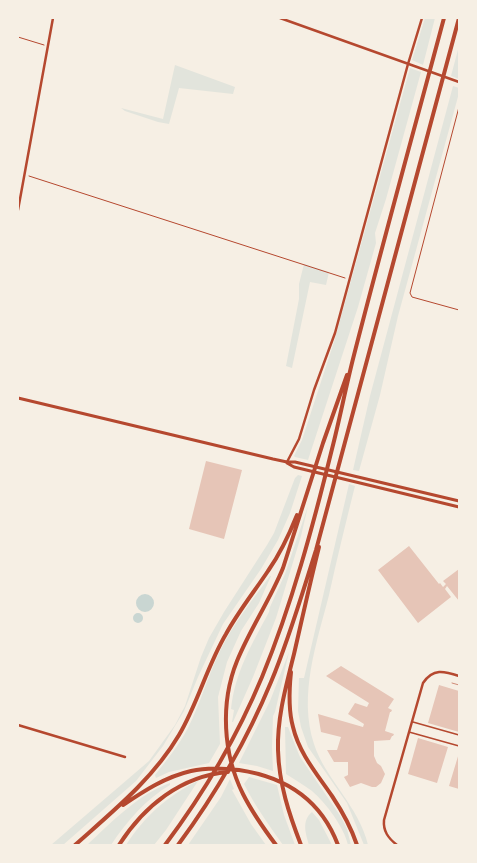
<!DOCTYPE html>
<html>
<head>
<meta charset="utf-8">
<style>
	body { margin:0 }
	#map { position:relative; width:477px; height:863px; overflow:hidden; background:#f6efe4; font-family:Quicksand,sans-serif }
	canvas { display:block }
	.frame { position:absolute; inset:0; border:19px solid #f6efe4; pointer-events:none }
</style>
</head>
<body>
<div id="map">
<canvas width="477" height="863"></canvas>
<div class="frame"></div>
</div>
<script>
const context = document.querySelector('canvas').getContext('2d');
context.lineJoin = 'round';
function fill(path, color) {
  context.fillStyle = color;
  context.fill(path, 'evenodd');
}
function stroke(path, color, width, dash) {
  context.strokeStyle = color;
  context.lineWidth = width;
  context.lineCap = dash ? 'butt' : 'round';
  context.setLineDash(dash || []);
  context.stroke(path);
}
const green = new Path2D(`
	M 425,18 L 435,18 L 423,65 L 412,60 Z
	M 459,46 L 459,79 L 451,76 Z
	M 175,65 L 235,87 L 233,94 L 179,88 L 169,124 L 158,122 L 125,111 L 121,108 L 163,119 Z
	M 410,68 L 421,72 L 386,199 L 375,233 L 376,243 L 358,307 L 308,460 L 295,457 L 294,456 L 302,440 L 334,342 Z
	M 453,86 L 459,88 L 459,93 L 398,316 L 380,395 L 359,471 L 353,470 L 370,396 Z
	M 304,264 L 329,272 L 326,285 L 310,282 L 292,368 L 286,366 L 299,299 L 299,284 Z
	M 298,475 L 302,476 L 290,513 L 278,540 L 261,569 L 223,624 L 198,677 L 184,711 L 163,746 L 136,781 L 63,845 L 51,845 L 149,761 L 175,725 L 185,706 L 201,657 L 209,638 L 224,612 L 267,545 L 274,533 L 295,478 Z
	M 349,484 L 355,486 C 346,522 337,558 329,595 C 317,642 298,695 314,744 C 325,779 359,806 368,845 L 364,845 L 347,803 L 308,747 L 301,727 L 298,711 L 299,678 L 304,678 Z
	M 308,506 L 301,536 L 276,618 L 253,677 L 233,722 L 232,722 L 234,710 L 231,709 C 235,672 252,644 269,612 L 270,607 L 285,574 Z
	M 270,576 L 271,576 L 259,603 L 241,631 L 227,662 L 218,697 L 220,744 L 209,763 L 169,772 L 156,778 L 155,775 C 167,760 179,745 188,728 C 201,702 208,675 221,649 C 234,623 253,599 270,576 Z
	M 289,652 L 275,712 L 273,716 L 272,747 L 273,771 L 257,766 L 239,763 L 270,701 Z
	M 285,727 L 288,727 L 295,745 L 300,757 L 341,817 L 347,829 L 351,845 L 348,845 C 344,827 326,803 312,791 C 304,785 295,780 286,774 Z
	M 249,777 L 277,785 L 284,815 L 295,845 L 283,845 C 269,825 255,806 244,784 Z
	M 230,779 L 234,789 L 232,790 L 251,824 L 266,845 L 188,845 L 221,797 Z
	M 198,781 L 166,830 L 154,845 L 126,845 C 145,816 167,796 198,781 Z
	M 170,783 L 170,785 C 146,799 127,821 111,845 L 87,845 C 111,823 138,794 170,783 Z
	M 312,812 L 319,820 L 332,845 L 309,845 C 306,834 301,821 312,812 Z`);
const water = new Path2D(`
	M136 603a9 9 0 1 1 18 0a9 9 0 1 1-18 0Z
	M133 618a5 5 0 1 1 10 0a5 5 0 1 1-10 0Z`);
const building = new Path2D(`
	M 206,461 L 242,470 L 224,539 L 189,529 Z
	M 409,546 L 439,584 L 440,583 L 443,587 L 446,584 L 443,581 L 459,569 L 459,601 L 447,586 L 445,589 L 451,597 L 418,623 L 378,570 Z
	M 341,666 L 394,699 L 388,708 L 392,710 L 391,712 L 390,712 L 385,731 L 394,734 L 393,736 L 392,736 L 390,740 L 374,741 L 374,756 L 377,763 L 381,766 L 385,774 L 381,783 L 376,787 L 372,787 L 361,783 L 350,787 L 344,777 L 348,775 L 348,762 L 334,762 L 327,750 L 337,750 L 341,737 L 321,732 L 318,714 L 363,727 L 364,724 L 348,714 L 355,703 L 367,707 L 369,703 L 326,676 Z
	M 439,685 L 459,691 L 459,732 L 428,723 Z
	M 418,738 L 448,747 L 437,783 L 408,774 Z
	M 459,753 L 459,789 L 449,786 Z`);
const path = new Path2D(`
	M 18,37 L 44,45
	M 459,107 L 410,293 L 412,297 L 459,310
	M 29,176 L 345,278`);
const pedestrian = new Path2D(`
	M 413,722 L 459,735
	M 409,732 L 459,746`);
const minor = new Path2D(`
	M 280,18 L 459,82
	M 18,210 L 53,18
	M 287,462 L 299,439 L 314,390 L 335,333 L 408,64 L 422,18
	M 18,725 L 125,757
	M 397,845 C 388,838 383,831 384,820 L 423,683 C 433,668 444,671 459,676`);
const tertiary = new Path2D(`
	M 18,398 L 273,459 L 287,462 L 295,462 L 459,501
	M 287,463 L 294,467 L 459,507`);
const motorway = new Path2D(`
	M 291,672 C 289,691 288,709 293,727 C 299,753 317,774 332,796 C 342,811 351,827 357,845
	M 123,805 C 144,791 165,777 191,771 C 207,767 223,768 239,770 C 286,777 321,800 338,845
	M 75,845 C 112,812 153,779 179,735 C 198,703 207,666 226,634 C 238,612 254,592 268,571 C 280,554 289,535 297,515
	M 119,845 C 144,806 181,776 228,772
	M 165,845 C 204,793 237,737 262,677 C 292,604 313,526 332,449 C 340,418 346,386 354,355 C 383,242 414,130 444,18
	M 178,845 C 215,795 247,740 271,682 C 289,639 302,594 316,550 L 459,18
	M 276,845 C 264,829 252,812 243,794 C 223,754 220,703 237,661 C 250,629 270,600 283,568 L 323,443 L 347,375
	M 301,845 C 289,814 279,784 278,750 C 277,718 286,686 294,654 C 302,619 310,583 319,547`);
const tram = new Path2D(`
	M 452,683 L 459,685`);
fill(green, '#e2e4dc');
fill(water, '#c9d6d2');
fill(building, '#e6c5b7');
stroke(path, '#b5482f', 1);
stroke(pedestrian, '#b5482f', 1.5);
stroke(minor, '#b5482f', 2.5);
stroke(tertiary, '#b5482f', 3);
stroke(motorway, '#b5482f', 4);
stroke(tram, '#cf8b77', 1);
</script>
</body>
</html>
